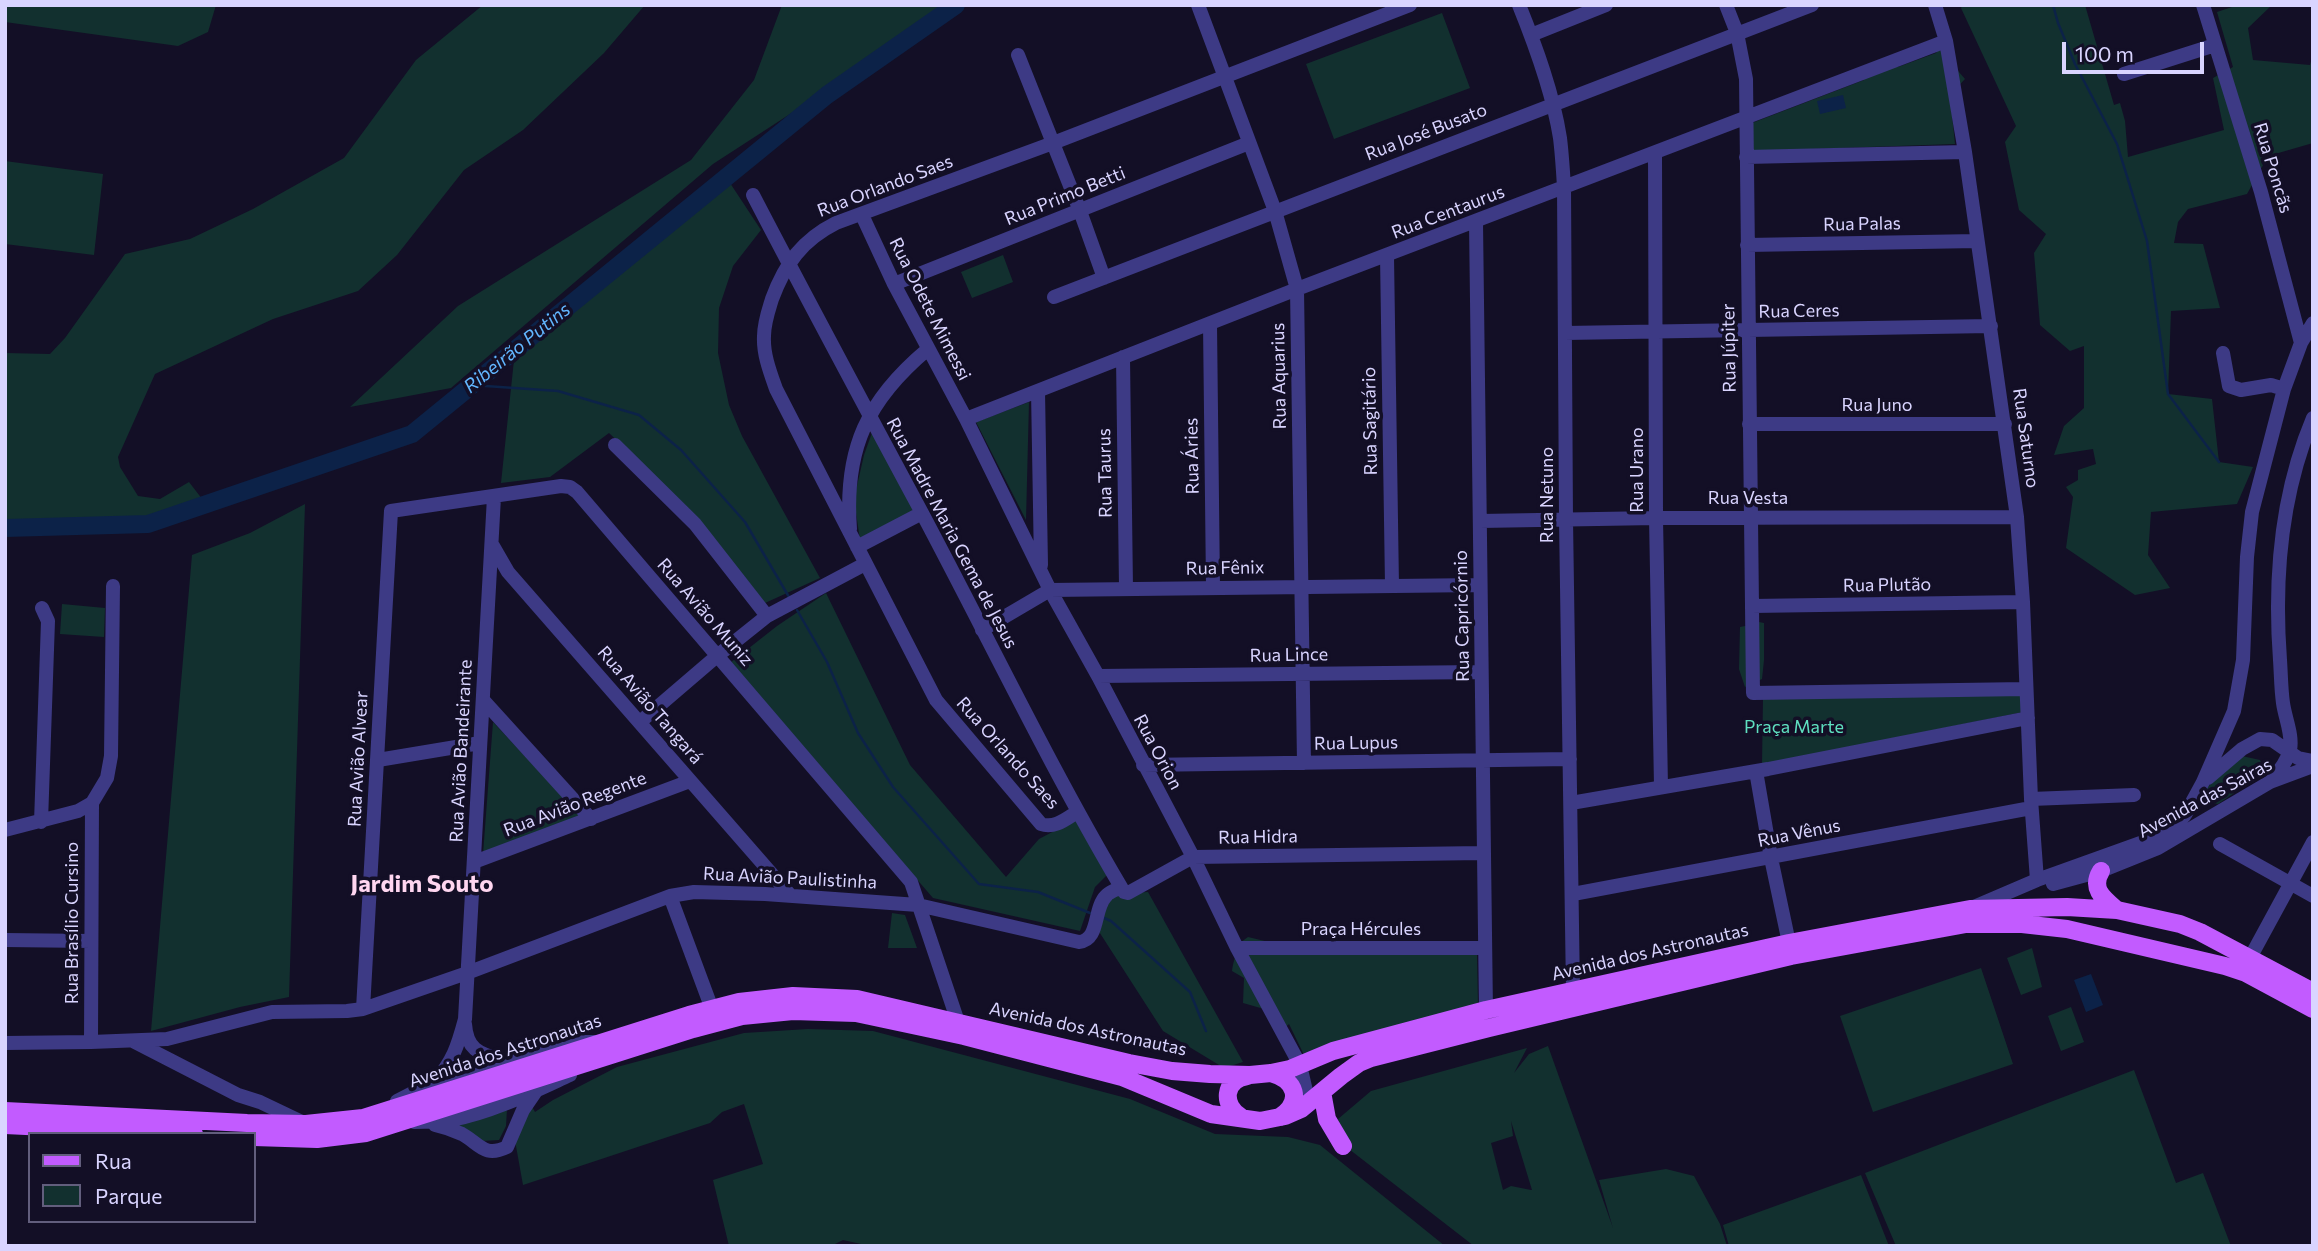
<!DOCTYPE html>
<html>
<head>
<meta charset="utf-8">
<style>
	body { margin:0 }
	#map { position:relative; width:2318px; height:1251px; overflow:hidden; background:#130f26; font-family:Commissioner,sans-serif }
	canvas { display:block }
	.frame { position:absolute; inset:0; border:7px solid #d9d4ff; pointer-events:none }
	.legend { position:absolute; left:28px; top:1132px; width:228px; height:91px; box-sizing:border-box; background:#130f26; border:2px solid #625e7d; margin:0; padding:9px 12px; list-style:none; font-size:21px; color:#d9d4ff }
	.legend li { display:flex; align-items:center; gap:14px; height:35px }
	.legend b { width:35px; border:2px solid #625e7d }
	.scale { position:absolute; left:2062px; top:42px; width:142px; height:32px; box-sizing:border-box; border:4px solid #d9d4ff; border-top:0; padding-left:9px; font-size:21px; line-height:24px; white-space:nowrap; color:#d9d4ff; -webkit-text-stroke:5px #130f26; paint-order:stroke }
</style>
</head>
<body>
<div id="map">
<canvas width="2318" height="1251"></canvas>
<div class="frame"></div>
<ul class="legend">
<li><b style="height:9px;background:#c25bff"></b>Rua</li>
<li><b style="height:19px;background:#12302f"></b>Parque</li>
</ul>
<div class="scale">100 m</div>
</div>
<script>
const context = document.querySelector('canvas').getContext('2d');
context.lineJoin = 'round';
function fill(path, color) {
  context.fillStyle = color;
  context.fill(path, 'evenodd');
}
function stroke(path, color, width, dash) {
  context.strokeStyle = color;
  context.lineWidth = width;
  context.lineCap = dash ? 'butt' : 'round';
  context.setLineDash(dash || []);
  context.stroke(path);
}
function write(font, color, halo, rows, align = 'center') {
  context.font = font + ' Commissioner,sans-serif';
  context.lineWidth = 7;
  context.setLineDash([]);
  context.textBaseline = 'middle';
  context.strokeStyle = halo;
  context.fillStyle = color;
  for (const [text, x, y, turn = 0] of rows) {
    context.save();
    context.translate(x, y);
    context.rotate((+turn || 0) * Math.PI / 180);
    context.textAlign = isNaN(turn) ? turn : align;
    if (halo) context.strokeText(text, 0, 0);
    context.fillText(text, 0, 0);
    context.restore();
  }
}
const green = new Path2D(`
	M 5,5 L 216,5 L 208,32 L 178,46 L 5,22 Z
	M 483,5 L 645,5 L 604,53 L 523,130 L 464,170 L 397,255 L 358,291 L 273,319 L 155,374 L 118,457 L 120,467 L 138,496 L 160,499 L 189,482 L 206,504 L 148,524 L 5,528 L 5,353 L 50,354 L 65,338 L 125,254 L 190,239 L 253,209 L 344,158 L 416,60 Z
	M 782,5 L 958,5 L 713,164 L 451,388 L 350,407 L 458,306 L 691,160 L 754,80 Z
	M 1963,5 L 2085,5 L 2114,105 L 2120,103 L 2125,121 L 2128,157 L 2224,130 L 2213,78 L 2233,67 L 2217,12 L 2238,5 L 2272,5 L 2248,28 L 2253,60 L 2310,65 L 2313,54 L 2313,143 L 2268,156 L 2247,194 L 2188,209 L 2178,222 L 2174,243 L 2203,244 L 2220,308 L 2171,311 L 2168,394 L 2212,399 L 2219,462 L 2253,467 L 2237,504 L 2151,512 L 2148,555 L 2170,588 L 2135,595 L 2066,548 L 2073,497 L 2066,487 L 2078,480 L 2078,470 L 2096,464 L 2093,449 L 2054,455 L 2064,426 L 2084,408 L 2084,346 L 2070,351 L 2040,325 L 2034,253 L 2046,234 L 2019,210 L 2005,142 L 2016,126 L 1961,8 Z
	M 1442,13 L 1470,88 L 1334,139 L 1306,64 Z
	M 1938,49 L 1940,51 L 1945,49 L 1947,58 L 1965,79 L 1950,95 L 1955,144 L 1753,151 L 1752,123 L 1864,80 L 1863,78 L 1889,60 L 1898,67 L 1936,53 Z
	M 5,161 L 103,174 L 94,255 L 5,244 Z
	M 730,183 L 761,230 L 733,266 L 719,308 L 718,353 L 729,405 L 742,436 L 820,578 L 765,603 L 696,516 L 609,433 L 550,477 L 501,483 L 514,360 Z
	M 1003,255 L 1013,282 L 972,298 L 961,272 Z
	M 1029,402 L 1026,520 L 976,422 Z
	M 873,430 L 914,510 L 860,540 L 854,499 L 864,455 Z
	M 305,504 L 289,997 L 240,1007 L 151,1031 L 192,555 L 250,533 Z
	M 826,593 L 910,765 L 1006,877 L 1039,839 L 1077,819 L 1109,873 L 1095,887 L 1080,931 L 933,898 L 730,663 L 777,626 Z
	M 62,604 L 105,608 L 104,637 L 60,634 Z
	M 1754,621 L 1764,623 L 1764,660 L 1762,679 L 1745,687 L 1739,669 L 1740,627 L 1750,625 Z
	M 2021,692 L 2023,712 L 1762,765 L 1763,698 Z
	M 493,722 L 583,818 L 483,854 Z
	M 2242,756 L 2260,760 L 2263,767 L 2255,779 L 2218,804 L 2209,802 L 2205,791 L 2224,766 Z
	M 1148,892 L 1243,1062 L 1224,1068 L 1163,1031 L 1096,927 L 1112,894 Z
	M 892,913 L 905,915 L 917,948 L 888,948 Z
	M 1248,937 L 1273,943 L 1477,953 L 1478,1004 L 1305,1057 L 1289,1024 L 1278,1034 L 1264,1009 L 1243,1003 L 1244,978 L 1232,971 C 1233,961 1237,954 1237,945 Z
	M 2032,948 L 2042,987 L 2021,995 L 2007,958 Z
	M 1981,968 L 2013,1064 L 1873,1112 L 1840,1016 Z
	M 2071,1007 L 2084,1042 L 2061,1051 L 2048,1016 Z
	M 808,1029 L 873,1031 L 1130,1099 L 1215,1134 L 1288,1137 L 1320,1145 L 1445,1246 L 870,1246 L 843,1240 L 831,1246 L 729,1246 L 713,1180 L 763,1164 L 744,1104 L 722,1112 L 710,1123 L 523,1185 L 514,1135 L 529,1101 L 535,1112 L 553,1100 L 617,1067 L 744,1033 Z
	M 1548,1046 L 1613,1228 L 1599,1180 L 1666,1169 L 1694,1176 L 1720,1224 L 1727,1246 L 1474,1246 L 1345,1146 L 1338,1119 L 1371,1091 L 1527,1048 L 1514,1073 L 1529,1054 ZM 1511,1121 L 1532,1190 L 1531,1190 L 1511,1186 L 1503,1190 L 1491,1143 L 1513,1136 Z
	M 2134,1070 L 2176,1183 L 2203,1173 L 2231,1246 L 1896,1246 L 1865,1173 Z
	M 507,1109 L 506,1126 L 499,1140 L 482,1141 L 451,1125 Z
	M 1861,1175 L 1889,1246 L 1729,1246 L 1723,1225 Z`);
const water = new Path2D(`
	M 1843,95 L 1846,108 L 1820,114 L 1817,101 Z
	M 2091,974 L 2103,1005 L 2086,1012 L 2074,980 Z`);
const stream = new Path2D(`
	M 2053,5 L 2058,23 L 2075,64 L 2117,144 L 2147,241 L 2168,394 L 2219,462
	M 471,385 L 558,391 L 639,415 L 681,450 L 745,522 L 789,597
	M 797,610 L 827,662 L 858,733 L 893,787 L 979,884 L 1038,892 L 1090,913
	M 1104,918 L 1111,921 L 1190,992 L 1206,1031`);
const river = new Path2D(`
	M 5,528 L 148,524 L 412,434 L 827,95 L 956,5`);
const minor = new Path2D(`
	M 1198,5 L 1275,211 L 1297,289 L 1304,763
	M 1519,5 C 1536,47 1553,93 1560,138 C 1562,154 1563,171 1564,187 L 1566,519 L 1573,992
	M 1726,5 L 1737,33 L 1746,79 L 1753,693 L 2026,689
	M 1935,5 L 1946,41 L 1965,152 L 2017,517 L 2023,602 L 2031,799 L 2037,880
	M 2203,5 L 2261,192 L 2301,343
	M 1531,35 L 1606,5
	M 1018,55 L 1080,211 L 1104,278
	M 2124,74 L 2215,45
	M 1655,154 L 1656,518 L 1661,786
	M 1746,157 L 1965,152
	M 753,195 C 808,301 865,407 922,513 C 988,637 1049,765 1121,887
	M 862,215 L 894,284 L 966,419 L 1050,590 L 1098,676 L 1193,857 L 1237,948 L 1300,1065 L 1306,1091 L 1307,1104
	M 1476,222 L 1486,1010
	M 1747,245 L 1977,241
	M 1387,256 L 1392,586
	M 894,284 L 1249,143
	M 1054,297 L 1812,5
	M 1210,324 L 1213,587
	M 1565,333 L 1991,326
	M 2223,353 L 2229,386 L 2241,390 L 2271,385 L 2284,389
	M 1123,357 L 1126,588
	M 1038,391 L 1041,565
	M 966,419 L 1297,289 L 1946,41
	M 1749,424 L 2005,424
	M 615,445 L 695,524 L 767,616
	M 1480,521 L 1656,518 L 2017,517
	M 850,529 C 844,449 867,400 928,349
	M 493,546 L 508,572 L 791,896
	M 857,547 L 922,513
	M 1752,606 L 2023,602
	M 982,630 L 1050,590 L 1480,585
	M 1098,676 L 1481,672
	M 483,700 L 591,819
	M 640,722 L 717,656 L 767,616 L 865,564
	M 378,760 L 480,743
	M 1143,765 L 1570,759
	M 1756,771 L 1771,858 L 1789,943
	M 2208,778 L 2242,749 L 2260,739 L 2272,740 L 2298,758 L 2313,761
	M 2270,782 C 2278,773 2287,762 2290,750 C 2293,735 2285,718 2283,703 C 2281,689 2281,674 2280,660 C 2274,580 2281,494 2313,418
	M 2031,799 L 2134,795
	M 1571,803 L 1768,769 L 2028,718
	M 1077,812 C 1066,819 1054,829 1041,824 L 936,700 L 776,389 C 770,372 763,354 764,336 C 764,323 768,312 772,299 C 785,264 802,240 836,223 L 1053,143 L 1410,5
	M 41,822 L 48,621 L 42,608
	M 5,830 L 78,811 L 92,803
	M 2220,844 L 2313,896
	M 474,862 L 690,781
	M 2053,884 L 2101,871 L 2158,848 L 2270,782 L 2313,766
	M 1573,894 L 2031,808
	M 670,896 L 712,1009
	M 1974,907 L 2037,880 L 2154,838 L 2175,825 L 2185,815 L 2203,782 L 2234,711 L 2243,660 L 2247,557 L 2252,512 L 2284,389 L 2301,343 L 2313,323
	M 5,940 L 91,941
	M 1237,948 L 1485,948
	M 2250,958 L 2313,842
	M 363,1009 L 391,511 L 561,486 L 570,487 L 577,492 L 911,882 L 958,1022
	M 465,1024 C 467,1053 483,1054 506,1062
	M 133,1041 L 238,1095 L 260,1102 L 304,1123
	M 91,1042 L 92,803 L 107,778 L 111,756 L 113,586
	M 5,1043 L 91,1042 L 167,1039 L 272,1012 L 347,1011 L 363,1009 L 467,973 L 670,896 L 694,892 L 765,894 L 918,905 L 1079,942 C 1100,940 1093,909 1106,896 C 1109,892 1116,890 1121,887 L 1124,892 L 1128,893 L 1193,857 L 1483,853
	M 434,1082 C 453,1062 458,1045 465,1019 L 494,497
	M 397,1101 L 434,1082 L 572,1042 L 594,1042
	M 414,1122 C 426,1121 440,1123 452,1120 C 493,1112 533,1092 570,1075
	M 435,1125 C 444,1127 453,1130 462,1134 C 480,1144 484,1158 507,1147 L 523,1110 L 536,1091`);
const major = new Path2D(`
	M 2101,871 C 2090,889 2104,899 2117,910
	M 1271,1073 C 1296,1080 1303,1101 1280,1117
	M 1322,1092 L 1327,1119 L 1343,1146
	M 5,1111 L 247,1123 L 306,1124 L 363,1118 L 689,1015 L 739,1002 L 793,996 L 857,999 L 1129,1063 L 1172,1071 L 1210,1074 L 1250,1075 L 1271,1073 L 1290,1069 L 1333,1051 L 1486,1010 L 1789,943 L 1970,909 L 2067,907 L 2117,910 L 2180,924 L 2200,932 L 2313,992
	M 1241,1117 C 1222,1106 1223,1080 1247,1076
	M 5,1125 L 194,1134
	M 254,1137 L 317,1139 L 366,1133 L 693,1029 L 742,1016 L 793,1011 L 856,1013 L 964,1036 L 1122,1077 L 1211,1114 L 1260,1121 L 1285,1116 L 1301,1109 L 1341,1076 L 1359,1063 L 1371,1058 L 1489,1028 L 1791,956 L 1966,924 L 2022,924 L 2067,929 L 2225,966 L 2246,973 L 2313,1009`);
const streetNames = [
	["Rua José Busato",1426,132,-21],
	["Rua Poncãs",2273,168,73],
	["Rua Orlando Saes",885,186,-21],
	["Rua Primo Betti",1065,196,-22],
	["Rua Centaurus",1448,212,-21],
	["Rua Palas",1862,224,-1],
	["Rua Odete Mimessi",930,309,63],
	["Rua Ceres",1799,311,-1],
	["Rua Júpiter",1729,348,-91],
	["Rua Aquarius",1279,376,-91],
	["Rua Juno",1877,405],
	["Rua Sagitário",1370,421,-91],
	["Rua Saturno",2026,438,82],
	["Rua Áries",1192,456,-91],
	["Rua Urano",1637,470,-90],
	["Rua Taurus",1105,473,-91],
	["Rua Netuno",1547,495,-90],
	["Rua Vesta",1748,498],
	["Rua Madre Maria Gema de Jesus",952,533,62],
	["Rua Fênix",1225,568,-1],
	["Rua Plutão",1887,585,-1],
	["Rua Avião Muniz",705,612,49],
	["Rua Capricórnio",1462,616,-91],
	["Rua Lince",1289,655,-1],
	["Rua Avião Tangará",650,705,49],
	["Rua Lupus",1356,743,-1],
	["Rua Avião Bandeirante",461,751,-87],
	["Rua Orion",1158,752,62],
	["Rua Orlando Saes",1008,753,48],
	["Rua Avião Alvear",358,759,-87],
	["Avenida das Sairas",2205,798,-28],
	["Rua Avião Regente",575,804,-21],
	["Rua Vênus",1799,833,-11],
	["Rua Hidra",1258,837,-1],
	["Rua Avião Paulistinha",790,878,3],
	["Rua Brasílio Cursino",72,923,-90],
	["Praça Hércules",1361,929],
	["Avenida dos Astronautas",1650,952,-13],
	["Avenida dos Astronautas",1088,1029,12],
	["Avenida dos Astronautas",505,1051,-18]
];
const parkNames = [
	["Praça Marte",1794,727]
];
const waterNames = [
	["Ribeirão Putins",517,348,-39]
];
const districtNames = [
	["Jardim Souto",422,884]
];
fill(green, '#12302f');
fill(water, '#0c2248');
stroke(stream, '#0c2248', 2.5);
stroke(river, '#0c2248', 18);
stroke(minor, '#3d3a85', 14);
stroke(major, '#c25bff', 18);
write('18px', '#d9d4ff', '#130f26', streetNames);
write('18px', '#5fe0c0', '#130f26', parkNames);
write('italic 19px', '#62b6ff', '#130f26', waterNames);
write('bold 24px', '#ffd6f0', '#130f26', districtNames);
</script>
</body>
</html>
